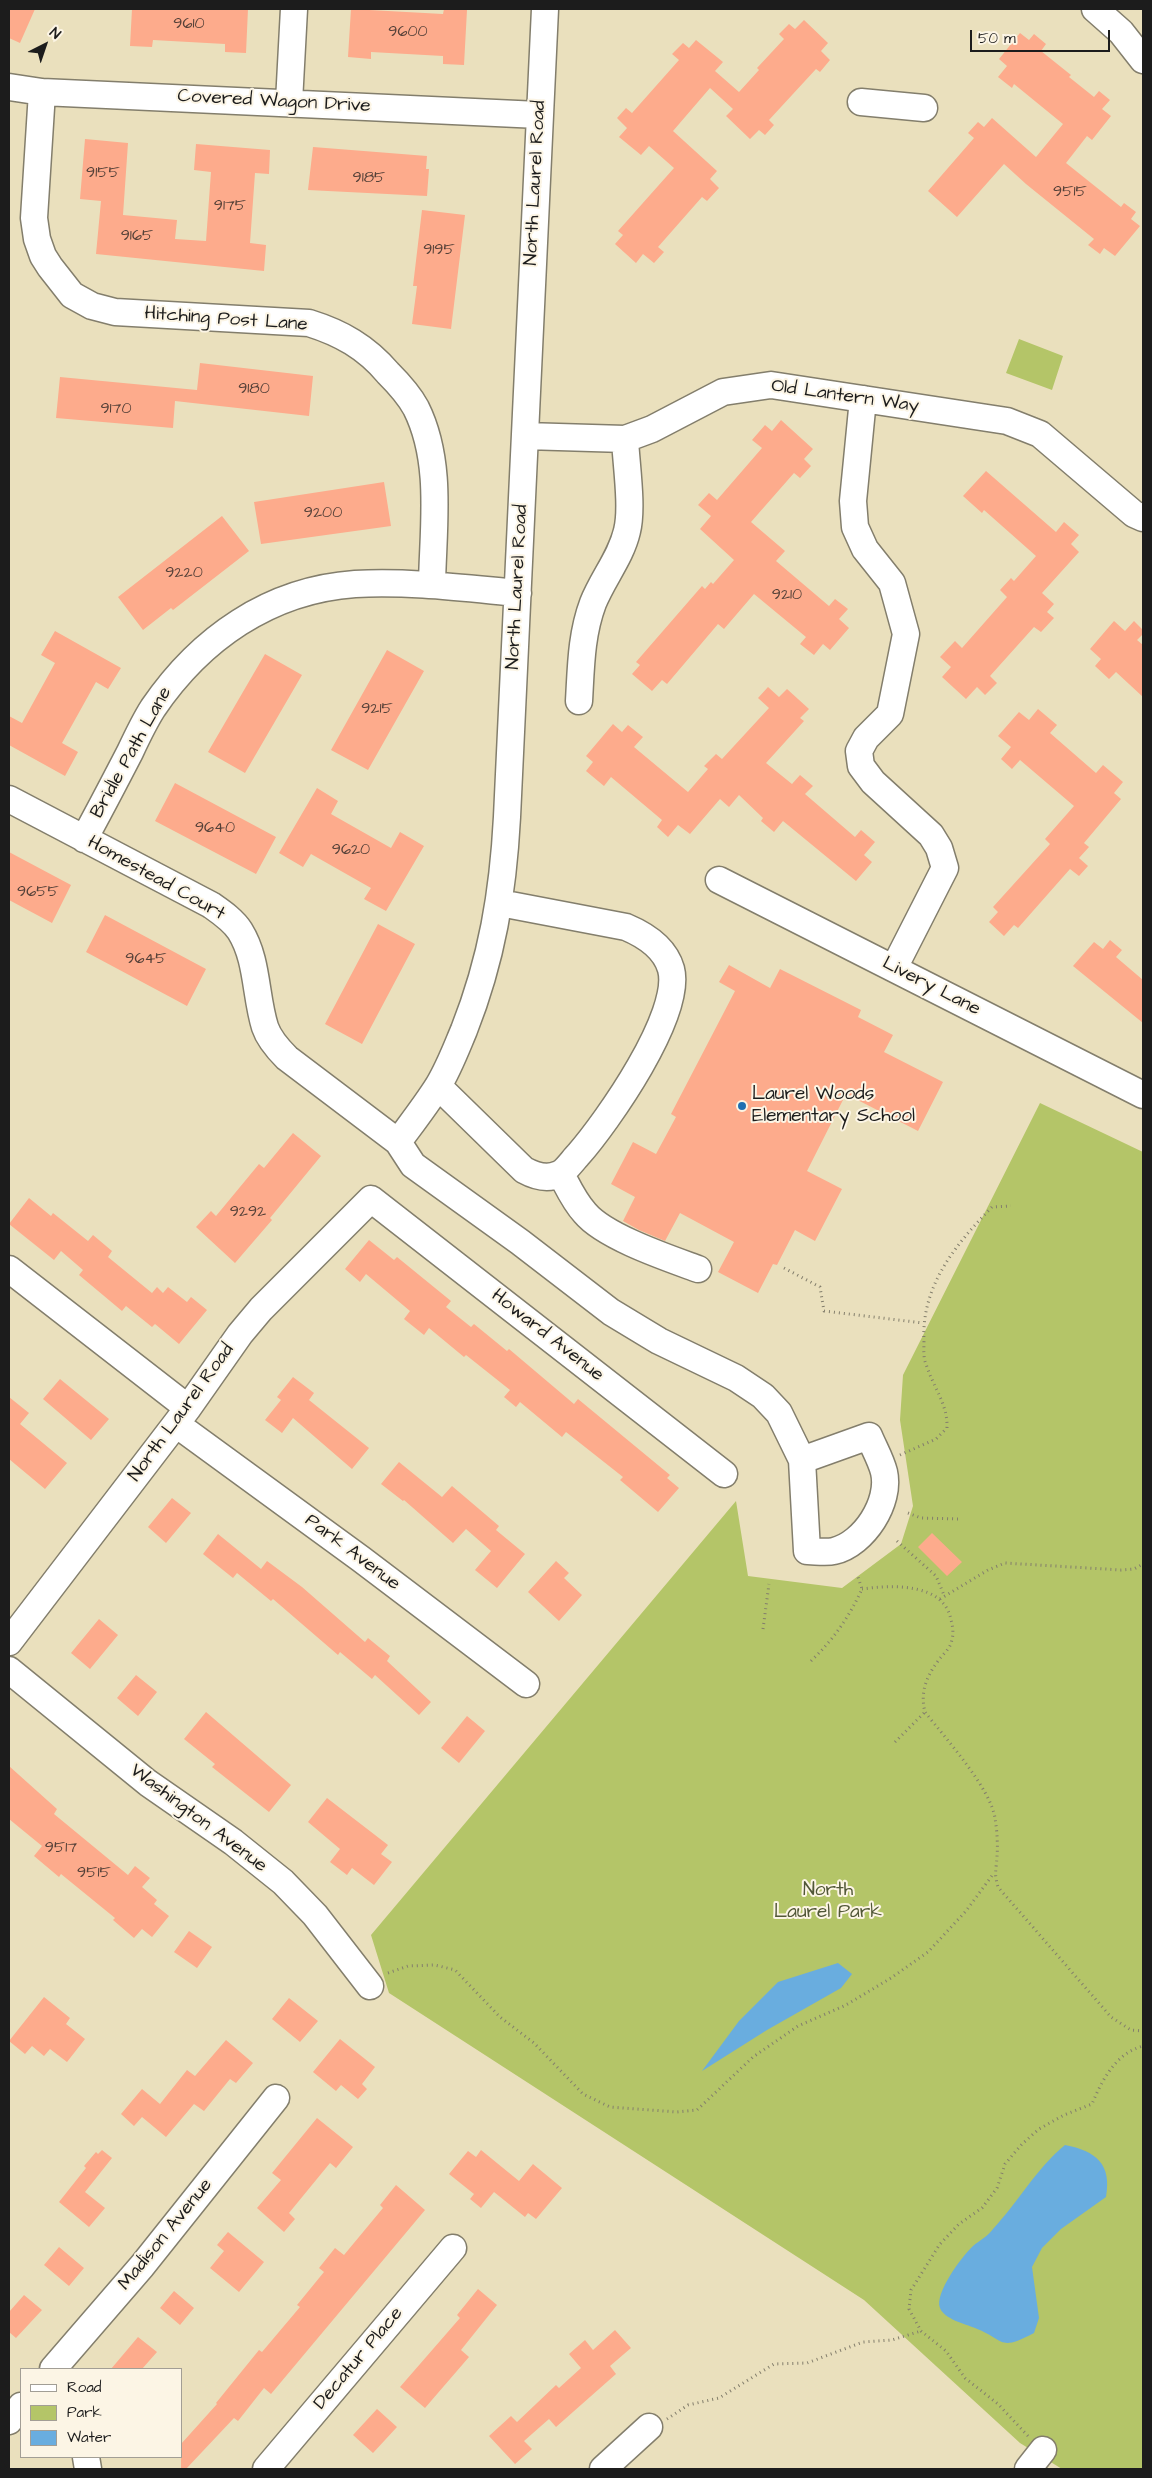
<!DOCTYPE html>
<html>
<head>
<meta charset="utf-8">
<style>
	body { margin:0 }
	#map { position:relative; width:1152px; height:2478px; overflow:hidden; background:#eae0bd; font-family:"Architects Daughter",sans-serif }
	canvas { display:block }
	.frame { position:absolute; inset:0; border:10px solid #1c1c1c; pointer-events:none }
	.legend { position:absolute; left:20px; top:2368px; width:162px; height:90px; box-sizing:border-box; background:#fcf5e5; border:1px solid #a29e95; margin:0; padding:6px 9px; list-style:none; font-size:15px; color:#1c1c1c }
	.legend li { display:flex; align-items:center; gap:10px; height:25px }
	.legend b { width:25px; border:1px solid #a29e95 }
	.north { position:absolute; left:20px; top:20px; width:50px; height:50px; -webkit-text-stroke:4px #fcf5e5; paint-order:stroke; rotate:41deg; font-size:14px; font-weight:700; line-height:20px; text-align:center; color:#1c1c1c }
	.north::after { content:''; display:block; margin:auto; width:18px; height:22px; background:#1c1c1c; clip-path:polygon(50% 0,100% 100%,50% 72%,0 100%) }
	.scale { position:absolute; left:970px; top:30px; width:140px; height:22px; box-sizing:border-box; border:2px solid #1c1c1c; border-top:0; padding-left:6px; font-size:15px; line-height:18px; white-space:nowrap; color:#1c1c1c; -webkit-text-stroke:4px #fcf5e5; paint-order:stroke }
</style>
</head>
<body>
<div id="map">
<canvas width="1152" height="2478"></canvas>
<div class="frame"></div>
<ul class="legend">
<li><b style="height:6px;background:#fff"></b>Road</li>
<li><b style="height:14px;background:#b4c568"></b>Park</li>
<li><b style="height:14px;background:#69addf"></b>Water</li>
</ul>
<div class="north">N</div>
<div class="scale">50 m</div>
</div>
<script>
const context = document.querySelector('canvas').getContext('2d');
context.lineJoin = 'round';
function fill(path, color) {
  context.fillStyle = color;
  context.fill(path, 'evenodd');
}
function stroke(path, color, width, dash) {
  context.strokeStyle = color;
  context.lineWidth = width;
  context.lineCap = dash ? 'butt' : 'round';
  context.setLineDash(dash || []);
  context.stroke(path);
}
function write(font, color, halo, rows, align = 'center') {
  context.font = font + ' "Architects Daughter",sans-serif';
  context.lineWidth = 4;
  context.setLineDash([]);
  context.textBaseline = 'middle';
  context.strokeStyle = halo;
  context.fillStyle = color;
  for (const [text, x, y, turn = 0] of rows) {
    context.save();
    context.translate(x, y);
    context.rotate((+turn || 0) * Math.PI / 180);
    context.textAlign = isNaN(turn) ? turn : align;
    if (halo) context.strokeText(text, 0, 0);
    context.fillText(text, 0, 0);
    context.restore();
  }
}
const green = new Path2D(`
	M 1019,339 L 1063,356 L 1052,390 L 1006,373 Z
	M 1040,1103 L 1143,1152 L 1143,2469 L 1062,2469 L 1020,2443 L 864,2300 L 389,1993 L 371,1935 L 736,1501 L 748,1576 L 842,1588 L 901,1544 L 913,1506 L 900,1420 L 903,1375 Z`);
const water = new Path2D(`
	M 838,1963 L 852,1974 L 841,1988 L 767,2030 L 702,2071 L 739,2021 L 778,1982 Z
	M 1065,2145 C 1096,2151 1112,2164 1106,2197 L 1061,2229 L 1042,2248 L 1032,2267 L 1039,2318 L 1034,2333 C 998,2352 1006,2340 975,2328 C 965,2324 944,2319 940,2308 C 934,2294 962,2256 973,2246 C 979,2241 988,2236 993,2229 C 1019,2201 1036,2169 1065,2145 Z`);
const building = new Path2D(`
	M 9,9 L 35,9 L 20,43 L 9,38 Z
	M 132,9 L 248,9 L 246,53 L 225,52 L 225,44 L 153,40 L 152,47 L 130,46 Z
	M 351,9 L 443,14 L 444,9 L 467,10 L 464,65 L 443,64 L 443,56 L 371,52 L 371,59 L 348,57 Z
	M 804,20 L 828,43 L 821,51 L 830,60 L 820,72 L 816,69 L 769,120 L 774,125 L 765,135 L 759,130 L 750,139 L 726,116 L 733,109 L 710,88 L 673,131 L 717,171 L 710,179 L 719,188 L 707,201 L 702,197 L 658,247 L 664,252 L 654,263 L 643,254 L 636,263 L 615,244 L 623,235 L 618,231 L 674,168 L 649,146 L 641,155 L 619,137 L 627,128 L 617,118 L 626,108 L 632,113 L 679,60 L 672,54 L 683,43 L 689,48 L 696,40 L 723,62 L 715,71 L 739,92 L 759,70 L 757,68 L 784,39 L 779,34 L 789,24 L 795,29 Z
	M 1020,33 L 1029,40 L 1034,34 L 1046,44 L 1041,51 L 1071,75 L 1069,77 L 1094,97 L 1099,91 L 1110,100 L 1102,109 L 1111,116 L 1092,140 L 1087,136 L 1066,163 L 1121,207 L 1124,203 L 1136,212 L 1131,219 L 1140,226 L 1115,256 L 1104,248 L 1100,254 L 1088,245 L 1094,239 L 1026,184 L 1004,164 L 957,217 L 928,191 L 974,138 L 968,133 L 978,122 L 984,127 L 992,118 L 1036,157 L 1063,124 L 1014,84 L 1012,88 L 998,77 L 1007,66 L 999,59 Z
	M 85,139 L 128,143 L 123,215 L 177,220 L 175,239 L 206,241 L 211,172 L 194,170 L 196,144 L 270,150 L 269,174 L 255,173 L 250,243 L 266,245 L 264,271 L 96,254 L 101,201 L 80,199 Z
	M 313,147 L 427,156 L 426,169 L 429,169 L 427,196 L 308,190 Z
	M 422,210 L 465,215 L 451,329 L 412,324 L 417,286 L 413,286 Z
	M 200,363 L 313,376 L 309,416 L 175,401 L 173,428 L 56,418 L 60,377 L 197,390 Z
	M 781,420 L 813,449 L 804,459 L 811,466 L 800,478 L 794,473 L 751,522 L 785,551 L 776,561 L 829,606 L 835,599 L 848,609 L 839,619 L 849,628 L 830,650 L 823,644 L 814,655 L 800,644 L 806,637 L 754,594 L 724,629 L 718,624 L 667,684 L 662,680 L 652,691 L 632,674 L 640,665 L 636,662 L 702,586 L 705,589 L 711,582 L 713,584 L 734,560 L 700,529 L 711,516 L 698,505 L 709,493 L 717,500 L 762,448 L 752,440 L 765,425 L 772,431 Z
	M 986,471 L 1056,532 L 1064,522 L 1079,535 L 1071,544 L 1079,552 L 1042,593 L 1054,604 L 1047,612 L 1054,618 L 1041,632 L 1034,627 L 990,676 L 997,683 L 985,695 L 977,687 L 966,699 L 942,677 L 951,667 L 940,657 L 955,641 L 962,648 L 1007,597 L 1000,590 L 1011,578 L 1014,581 L 1036,556 L 984,510 L 982,513 L 963,496 Z
	M 384,482 L 391,526 L 261,544 L 254,502 Z
	M 222,516 L 249,551 L 173,610 L 171,608 L 143,630 L 118,597 Z
	M 1114,621 L 1125,631 L 1134,621 L 1143,630 L 1143,634 L 1137,640 L 1143,645 L 1143,697 L 1116,672 L 1109,679 L 1095,666 L 1101,659 L 1090,649 Z
	M 55,631 L 121,668 L 108,689 L 96,682 L 62,743 L 78,752 L 65,776 L 9,745 L 9,716 L 22,723 L 55,663 L 41,655 Z
	M 387,650 L 424,671 L 368,770 L 331,750 Z
	M 265,654 L 302,675 L 245,773 L 208,752 Z
	M 768,687 L 779,697 L 787,689 L 809,709 L 800,718 L 804,721 L 766,763 L 792,784 L 800,775 L 813,786 L 805,794 L 855,837 L 861,830 L 875,842 L 864,855 L 872,862 L 856,881 L 783,821 L 774,832 L 761,821 L 763,818 L 739,795 L 729,807 L 720,799 L 690,834 L 678,825 L 668,837 L 657,827 L 662,820 L 611,777 L 604,786 L 586,771 L 593,762 L 586,756 L 613,724 L 622,732 L 628,725 L 643,737 L 634,747 L 688,792 L 708,769 L 704,766 L 716,754 L 722,759 L 769,708 L 758,698 Z
	M 1038,709 L 1057,725 L 1050,733 L 1096,773 L 1103,765 L 1123,782 L 1114,793 L 1121,799 L 1084,843 L 1089,847 L 1079,858 L 1088,866 L 1079,876 L 1070,869 L 1018,928 L 1014,925 L 1004,936 L 989,922 L 998,912 L 993,907 L 1050,844 L 1045,839 L 1074,806 L 1020,760 L 1012,769 L 1001,759 L 1011,747 L 998,736 L 1019,712 L 1029,720 Z
	M 175,783 L 276,837 L 256,874 L 155,821 Z
	M 317,788 L 338,801 L 331,814 L 391,848 L 400,832 L 424,846 L 386,911 L 364,899 L 371,888 L 311,854 L 303,867 L 279,853 Z
	M 9,852 L 71,885 L 52,923 L 9,900 Z
	M 105,915 L 206,969 L 187,1006 L 86,952 Z
	M 378,924 L 415,944 L 362,1044 L 325,1024 Z
	M 1110,940 L 1122,950 L 1116,957 L 1143,980 L 1143,1023 L 1073,966 L 1094,942 L 1103,949 Z
	M 729,965 L 770,988 L 780,969 L 861,1010 L 858,1017 L 893,1035 L 884,1052 L 943,1082 L 918,1131 L 846,1094 L 807,1171 L 842,1189 L 815,1241 L 795,1230 L 777,1265 L 773,1264 L 758,1293 L 718,1272 L 734,1242 L 680,1213 L 665,1241 L 639,1230 L 623,1221 L 635,1197 L 611,1184 L 633,1142 L 656,1154 L 676,1117 L 671,1114 L 735,991 L 719,982 Z
	M 293,1133 L 321,1156 L 270,1218 L 272,1220 L 235,1263 L 196,1227 L 211,1211 L 216,1216 L 259,1164 L 264,1168 Z
	M 29,1198 L 51,1216 L 53,1213 L 88,1241 L 93,1235 L 112,1251 L 108,1257 L 152,1293 L 157,1287 L 163,1293 L 168,1287 L 187,1302 L 191,1297 L 207,1310 L 179,1344 L 155,1324 L 152,1327 L 126,1306 L 122,1311 L 79,1275 L 83,1270 L 61,1251 L 54,1260 L 9,1224 Z
	M 369,1240 L 394,1260 L 397,1257 L 451,1301 L 446,1307 L 471,1327 L 474,1324 L 507,1351 L 509,1349 L 574,1404 L 578,1399 L 670,1475 L 667,1478 L 679,1488 L 658,1512 L 620,1480 L 623,1477 L 566,1432 L 562,1437 L 520,1402 L 516,1407 L 504,1397 L 510,1390 L 466,1355 L 464,1357 L 429,1328 L 424,1335 L 404,1319 L 410,1311 L 366,1274 L 360,1282 L 345,1269 Z
	M 293,1377 L 314,1393 L 309,1400 L 369,1448 L 352,1469 L 293,1418 L 282,1433 L 265,1420 L 281,1400 L 277,1397 Z
	M 60,1379 L 109,1419 L 91,1440 L 43,1399 Z
	M 9,1397 L 29,1413 L 20,1424 L 67,1463 L 45,1489 L 9,1459 Z
	M 399,1462 L 442,1497 L 452,1486 L 499,1526 L 496,1530 L 525,1554 L 497,1588 L 475,1570 L 491,1551 L 466,1529 L 453,1543 L 404,1500 L 403,1501 L 381,1484 Z
	M 172,1498 L 191,1513 L 166,1543 L 148,1527 Z
	M 932,1533 L 962,1562 L 947,1576 L 918,1547 Z
	M 218,1534 L 261,1569 L 267,1561 L 302,1587 L 365,1642 L 368,1638 L 390,1656 L 387,1661 L 431,1702 L 419,1715 L 375,1675 L 372,1679 L 340,1652 L 338,1655 L 273,1599 L 271,1601 L 237,1573 L 233,1578 L 203,1554 Z
	M 556,1561 L 569,1573 L 564,1578 L 582,1595 L 559,1621 L 528,1592 Z
	M 99,1619 L 118,1635 L 90,1669 L 71,1653 Z
	M 136,1675 L 157,1692 L 138,1716 L 117,1698 Z
	M 206,1712 L 291,1785 L 269,1812 L 212,1767 L 215,1764 L 184,1739 Z
	M 467,1716 L 485,1731 L 459,1763 L 441,1748 Z
	M 9,1766 L 57,1809 L 54,1814 L 128,1875 L 135,1866 L 150,1878 L 142,1887 L 157,1900 L 154,1904 L 169,1916 L 152,1937 L 142,1929 L 134,1938 L 113,1920 L 115,1918 L 61,1874 L 59,1877 L 34,1856 L 42,1846 L 9,1819 Z
	M 327,1798 L 388,1845 L 381,1854 L 392,1862 L 374,1885 L 352,1868 L 347,1875 L 330,1862 L 340,1849 L 308,1822 Z
	M 189,1931 L 212,1947 L 197,1968 L 174,1952 Z
	M 44,1997 L 70,2018 L 66,2024 L 85,2039 L 67,2062 L 50,2049 L 44,2056 L 32,2046 L 25,2054 L 9,2041 Z
	M 289,1998 L 318,2021 L 300,2042 L 272,2019 Z
	M 340,2039 L 375,2067 L 362,2084 L 367,2089 L 358,2099 L 341,2085 L 336,2091 L 313,2072 Z
	M 226,2040 L 253,2063 L 236,2083 L 230,2079 L 204,2111 L 194,2104 L 166,2137 L 142,2117 L 134,2126 L 121,2114 L 142,2089 L 160,2104 L 187,2070 L 195,2076 Z
	M 317,2118 L 353,2147 L 336,2168 L 330,2163 L 289,2213 L 295,2219 L 284,2232 L 257,2208 L 281,2180 L 272,2173 Z
	M 102,2150 L 112,2158 L 85,2192 L 105,2208 L 89,2227 L 59,2202 L 86,2168 L 84,2166 L 96,2152 L 98,2154 Z
	M 481,2150 L 519,2181 L 533,2164 L 562,2188 L 536,2219 L 528,2213 L 525,2217 L 494,2192 L 481,2208 L 470,2199 L 474,2194 L 449,2174 L 468,2151 L 476,2157 Z
	M 396,2185 L 425,2210 L 271,2394 L 264,2388 L 238,2421 L 234,2418 L 186,2469 L 181,2469 L 181,2444 L 217,2404 L 216,2403 L 259,2350 L 262,2352 L 300,2307 L 297,2305 L 324,2272 L 319,2268 L 335,2248 L 344,2255 L 383,2208 L 380,2205 Z
	M 228,2232 L 264,2262 L 239,2292 L 210,2268 L 224,2251 L 217,2245 Z
	M 59,2247 L 84,2268 L 69,2286 L 44,2265 Z
	M 478,2289 L 497,2305 L 461,2350 L 469,2357 L 425,2408 L 400,2387 L 460,2318 L 457,2315 Z
	M 174,2291 L 194,2308 L 180,2325 L 160,2308 Z
	M 24,2295 L 42,2310 L 16,2338 L 9,2332 L 9,2312 Z
	M 615,2330 L 631,2348 L 610,2366 L 616,2374 L 556,2427 L 549,2419 L 524,2441 L 532,2449 L 515,2464 L 489,2436 L 511,2416 L 517,2422 L 556,2385 L 559,2388 L 581,2368 L 569,2354 L 585,2340 L 593,2350 Z
	M 138,2337 L 157,2352 L 142,2369 L 111,2369 Z
	M 377,2409 L 397,2427 L 373,2453 L 353,2435 Z`);
const path = new Path2D(`
	M 784,1268 L 820,1287 L 824,1311 L 923,1323
	M 900,1455 L 936,1439 L 947,1428 C 948,1404 933,1387 926,1364 C 923,1357 924,1349 924,1341 C 921,1286 956,1244 992,1207 L 1011,1206
	M 908,1513 L 921,1518 L 958,1519
	M 897,1541 L 936,1576 L 944,1595
	M 862,1589 C 891,1585 944,1582 951,1620 C 953,1627 954,1635 951,1643 C 949,1650 942,1655 938,1661 C 926,1677 920,1693 925,1712 C 945,1738 990,1787 995,1818 C 997,1830 998,1845 997,1857 C 996,1871 994,1873 998,1887 L 1111,2017 L 1131,2030 L 1143,2031
	M 940,1599 L 988,1570 L 1005,1563 L 1121,1570 L 1134,1569 L 1143,1564
	M 763,1629 L 769,1584
	M 811,1661 C 834,1639 849,1617 862,1589 L 857,1574
	M 895,1742 L 925,1712
	M 388,1973 L 408,1966 L 435,1965 L 455,1970 L 500,2017 L 534,2043 L 583,2094 L 610,2107 L 677,2112 L 697,2110 L 753,2057 L 798,2026 L 846,2005 L 891,1978 L 928,1952 L 966,1911 L 994,1873
	M 667,2419 L 688,2405 L 719,2398 L 774,2364 L 807,2363 L 863,2342 L 892,2340 L 921,2331
	M 1028,2436 L 998,2404 L 965,2378 L 946,2351 L 921,2331 L 909,2309 L 911,2290 L 940,2244 L 959,2224 L 982,2208 L 997,2188 L 1005,2164 L 1022,2144 L 1039,2129 L 1064,2115 L 1092,2104 C 1102,2080 1116,2053 1143,2046`);
const minor = new Path2D(`
	M 1095,9 L 1121,32 L 1143,60
	M 9,87 L 42,92 L 539,115
	M 42,92 L 34,218 L 37,239 L 43,256 L 50,267 L 72,295 L 92,306 L 115,312 L 309,323 C 341,333 366,347 388,373 C 398,383 409,395 416,408 C 443,462 433,527 432,584
	M 289,102 L 294,9
	M 861,102 L 924,108
	M 863,399 L 853,501 L 855,527 L 865,549 L 892,583 L 906,634 L 890,714 L 866,738 L 859,751 L 861,766 L 873,782 L 931,835 L 939,848 L 945,868 L 894,968
	M 525,436 L 625,439 L 652,429 L 723,392 L 771,385 L 1007,421 L 1040,434 L 1134,514 L 1143,518
	M 579,701 C 581,667 581,635 593,603 C 603,578 621,557 627,531 C 633,508 626,463 625,439
	M 9,799 L 211,905 C 221,912 233,920 240,931 C 258,960 255,995 265,1027 C 269,1039 278,1049 287,1058 L 398,1142 L 413,1165 L 520,1242 L 611,1312 L 659,1341 L 736,1378 L 763,1396 L 779,1413 L 802,1460 L 807,1551 C 815,1551 826,1553 834,1551 C 864,1544 891,1502 884,1472 C 881,1460 874,1448 869,1436 L 802,1460
	M 84,839 C 100,810 115,781 130,752 C 137,737 144,722 153,708 C 200,639 269,590 355,584 C 409,581 464,588 518,593
	M 719,880 L 1143,1095
	M 438,1086 L 524,1170 C 535,1176 547,1180 559,1174 C 566,1171 573,1160 578,1155 C 607,1122 683,1014 671,969 C 665,948 645,935 626,927 L 500,903
	M 398,1142 C 412,1123 426,1105 438,1086 C 449,1068 456,1049 464,1030 C 492,959 503,893 507,817 L 545,9
	M 561,1174 C 568,1187 574,1201 585,1213 C 605,1237 668,1258 698,1269
	M 9,1269 L 188,1408
	M 176,1424 L 361,1559 L 526,1684
	M 9,1642 L 188,1408 L 240,1334 L 261,1309 L 371,1199 L 724,1474
	M 9,1670 L 148,1783 L 233,1842 L 283,1882 L 315,1915 L 370,1986
	M 53,2369 L 142,2266 L 276,2098
	M 9,2421 L 21,2406
	M 86,2457 L 88,2469
	M 266,2469 L 453,2248
	M 603,2469 L 649,2427
	M 1028,2469 L 1043,2450`);
const markers = [
	[742,1106,5,"#1f6fb2"]
];
const numberNames = [
	["9610",189,25],
	["9600",408,33],
	["9155",103,174],
	["9185",369,179],
	["9515",1070,193],
	["9175",230,207],
	["9165",137,237],
	["9195",439,251],
	["9180",254,390],
	["9170",116,410],
	["9200",323,514],
	["9220",184,574],
	["9210",787,596],
	["9215",377,710],
	["9640",215,829],
	["9620",351,851],
	["9655",38,893],
	["9645",146,960],
	["9292",248,1213],
	["9517",61,1849],
	["9515",94,1874]
];
const streetNames = [
	["Covered Wagon Drive",274,102,3],
	["North Laurel Road",536,183,-87],
	["Hitching Post Lane",226,320,4],
	["Old Lantern Way",845,397,8],
	["North Laurel Road",518,587,-87],
	["Bridle Path Lane",132,753,-61],
	["Homestead Court",156,879,29],
	["Livery Lane",931,987,27],
	["Howard Avenue",547,1336,38],
	["North Laurel Road",182,1413,-54],
	["Park Avenue",352,1553,37],
	["Washington Avenue",198,1819,37],
	["Madison Avenue",166,2235,-51],
	["Decatur Place",359,2359,-50]
];
const poiNames = [
	["Laurel Woods",752,1095],
	["Elementary School",752,1117]
];
const parkNames = [
	["North",828,1891],
	["Laurel Park",828,1913]
];
fill(green, '#b4c568');
fill(water, '#69addf');
fill(building, '#fdab8c');
stroke(minor, '#837e6c', 29);
stroke(path, '#837e6c', 3, [1, 4]);
stroke(minor, '#fff', 26);
for (const [x, y, r, color] of markers) {
  const dot = new Path2D();
  dot.arc(x, y, r, 0, 2 * Math.PI);
  context.fillStyle = color;
  context.fill(dot);
  stroke(dot, '#fcf5e5', 2);
}
write('16px', '#544038', null, numberNames);
write('19px', '#1c1c1c', '#fcf5e5', streetNames);
write('19px', '#1c1c1c', '#fcf5e5', poiNames, 'left');
write('19px', '#515737', '#fcf5e5', parkNames);
</script>
</body>
</html>
